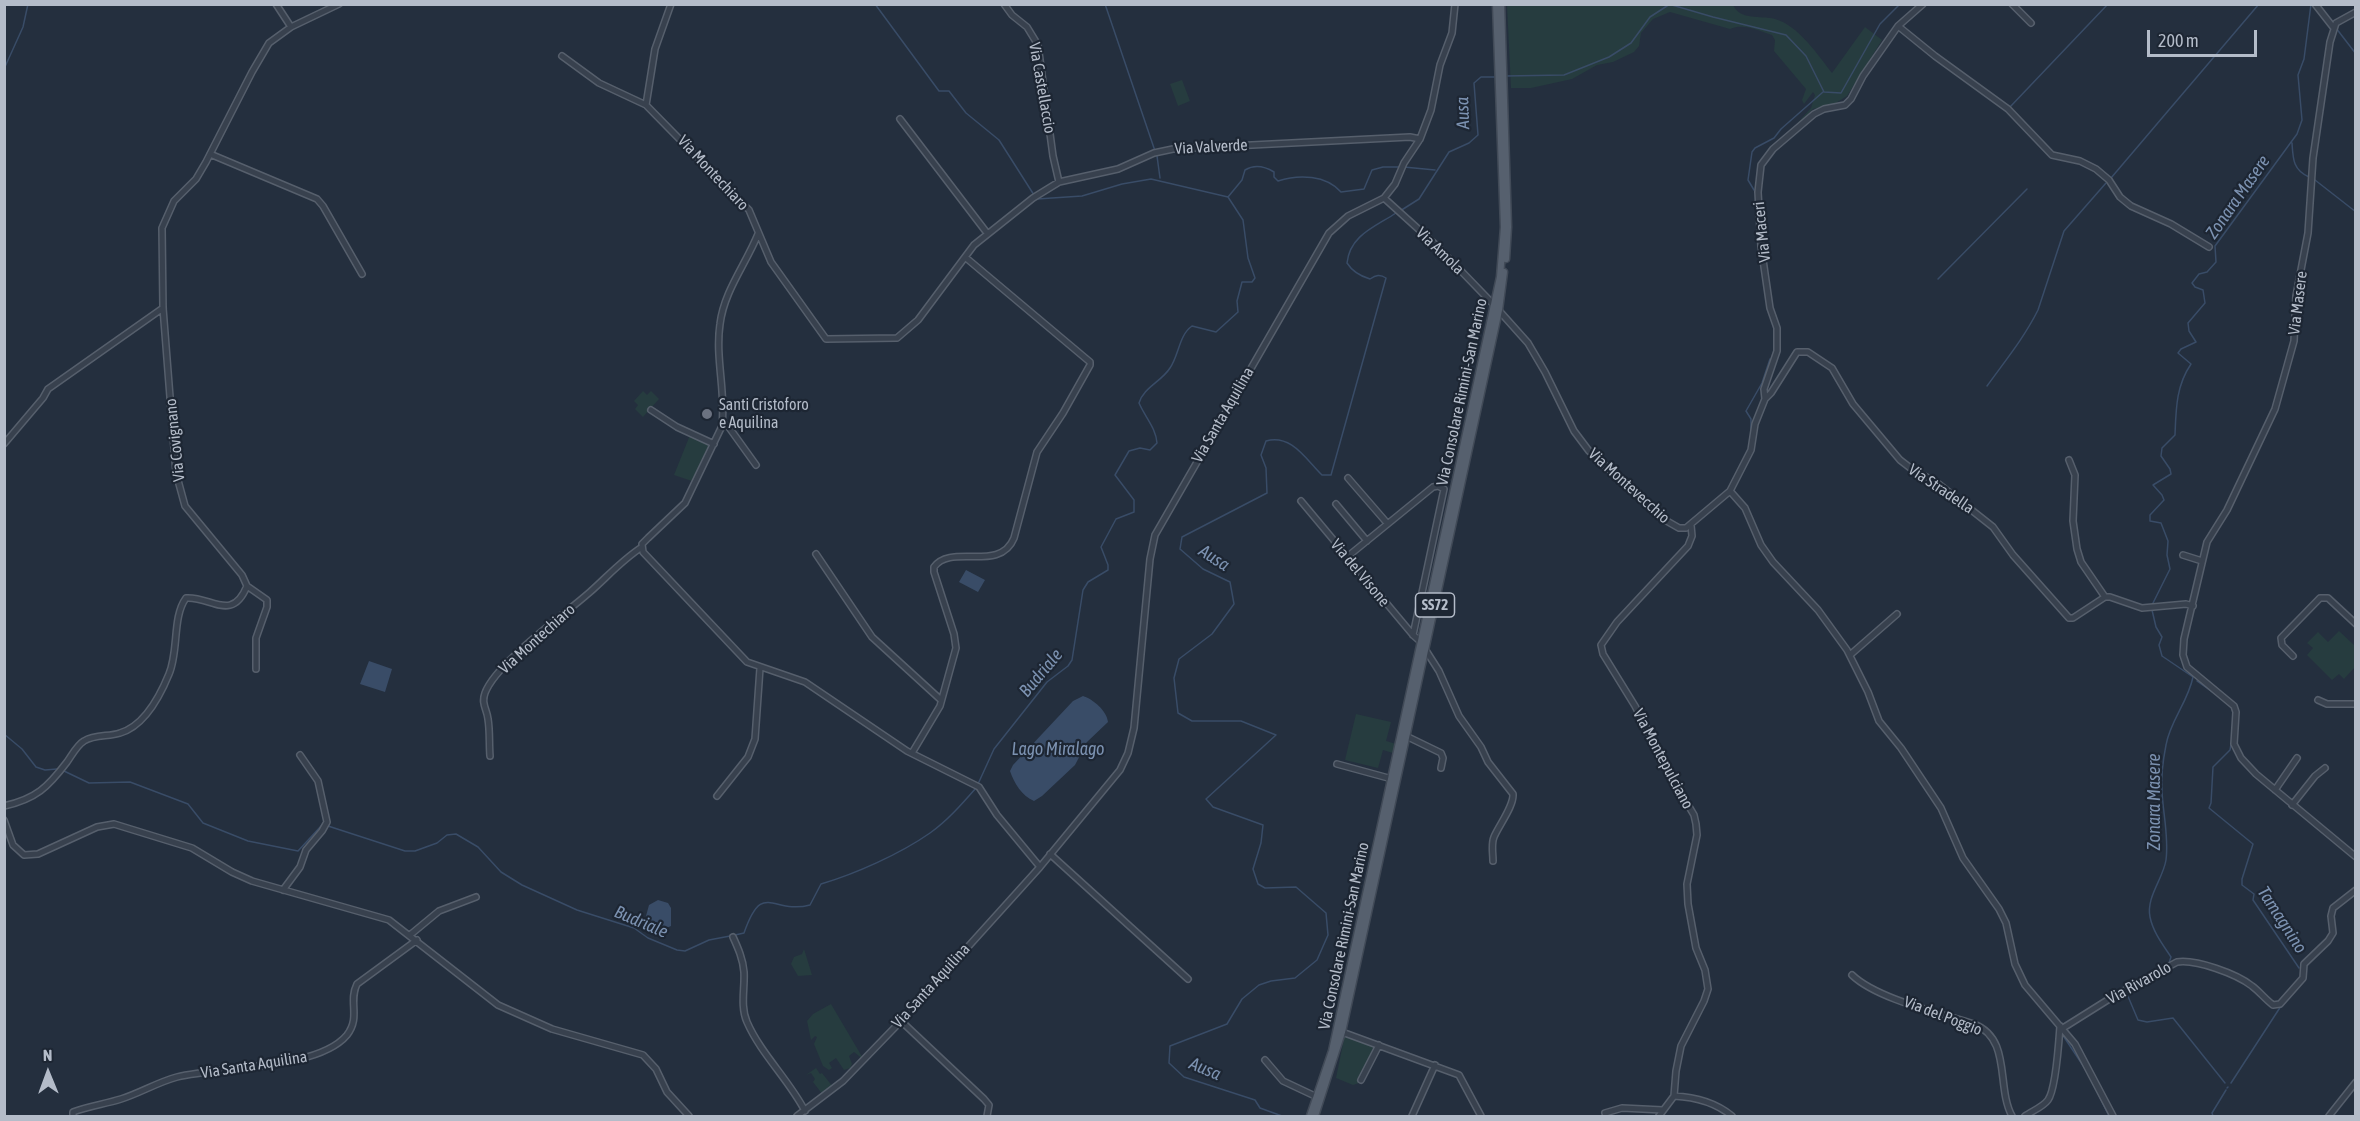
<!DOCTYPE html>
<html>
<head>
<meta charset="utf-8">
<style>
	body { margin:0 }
	#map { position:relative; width:2360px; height:1121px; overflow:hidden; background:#242f3e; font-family:"Asap Condensed",sans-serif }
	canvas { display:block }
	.frame { position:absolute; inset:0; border:6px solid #b4bcc9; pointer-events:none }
	.north { position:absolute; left:18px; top:1043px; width:60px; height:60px; -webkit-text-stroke:4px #1d2633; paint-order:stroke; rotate:359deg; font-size:16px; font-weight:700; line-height:24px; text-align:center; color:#b4bcc9 }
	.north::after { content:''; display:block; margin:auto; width:21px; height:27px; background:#b4bcc9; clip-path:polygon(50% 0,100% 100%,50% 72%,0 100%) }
	.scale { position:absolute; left:2147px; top:30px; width:110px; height:27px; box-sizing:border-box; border:3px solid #b4bcc9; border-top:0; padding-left:8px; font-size:18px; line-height:21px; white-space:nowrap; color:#b4bcc9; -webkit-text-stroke:4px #1d2633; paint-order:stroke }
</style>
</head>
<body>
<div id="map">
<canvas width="2360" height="1121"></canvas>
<div class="frame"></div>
<div class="north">N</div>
<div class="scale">200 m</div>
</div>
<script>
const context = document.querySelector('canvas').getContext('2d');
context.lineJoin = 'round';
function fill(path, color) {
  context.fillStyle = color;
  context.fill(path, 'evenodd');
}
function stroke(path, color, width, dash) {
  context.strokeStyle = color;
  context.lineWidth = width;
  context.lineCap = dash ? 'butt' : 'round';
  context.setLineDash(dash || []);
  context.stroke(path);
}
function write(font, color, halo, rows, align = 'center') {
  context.font = font + ' "Asap Condensed",sans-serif';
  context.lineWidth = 4.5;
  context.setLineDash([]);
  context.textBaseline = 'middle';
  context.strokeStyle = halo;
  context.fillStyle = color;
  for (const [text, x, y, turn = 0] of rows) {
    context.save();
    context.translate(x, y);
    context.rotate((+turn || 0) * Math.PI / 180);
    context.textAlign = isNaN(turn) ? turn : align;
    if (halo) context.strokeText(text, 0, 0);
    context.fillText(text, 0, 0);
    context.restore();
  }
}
const green = new Path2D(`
	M 1507,5 L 1733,5 C 1741,21 1760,15 1775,19 C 1798,25 1818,55 1832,73 L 1865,27 L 1882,40 L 1847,96 L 1834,104 L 1813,109 L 1784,138 L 1811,108 L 1815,95 L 1813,92 L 1804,104 L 1802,100 L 1806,89 L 1774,51 L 1775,40 L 1772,35 C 1759,31 1744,23 1730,29 L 1670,12 L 1653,19 L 1641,33 L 1639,46 L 1634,52 L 1613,62 L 1597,65 L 1572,79 L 1531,88 L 1511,88 Z
	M 1182,80 L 1190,101 L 1178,106 L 1170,84 Z
	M 643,391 L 647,395 L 651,391 L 659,399 L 643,417 L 635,409 L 638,405 L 634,401 Z
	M 690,435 L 709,444 L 692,481 L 674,475 Z
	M 2339,631 L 2354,645 L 2355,667 L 2344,679 L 2339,674 L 2332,680 L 2307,655 L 2313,648 L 2307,643 L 2318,632 L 2328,642 Z
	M 1356,714 L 1391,722 L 1386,741 L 1396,744 L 1393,753 L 1383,750 L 1378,768 L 1345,760 Z
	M 804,949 L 812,975 L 798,976 L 791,964 L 794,957 L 802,954 Z
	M 831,1004 L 864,1060 L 854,1052 L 849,1056 L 852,1064 L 850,1068 L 844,1070 L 836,1058 L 829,1063 L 832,1068 L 829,1070 L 823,1066 L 814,1044 L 817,1037 L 815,1036 L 811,1040 L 807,1021 L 813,1014 Z
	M 1345,1034 L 1377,1046 L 1359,1083 L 1353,1085 L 1336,1078 Z
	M 816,1068 L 820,1074 L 822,1073 L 833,1087 L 828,1091 L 825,1089 L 825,1093 L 823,1095 L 813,1082 L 815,1079 L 811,1073 L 806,1075 Z`);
const water = new Path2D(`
	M 966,570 L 985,580 L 978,592 L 959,582 Z
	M 369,661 L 392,669 L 385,692 L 360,684 Z
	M 1083,696 C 1093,699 1107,711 1108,722 L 1087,742 L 1075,765 L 1042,796 L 1034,801 C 1022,796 1014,783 1010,771 L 1013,765 L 1073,701 Z
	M 658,900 L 668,903 L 671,908 L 671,926 L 659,931 L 653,927 L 646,916 L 649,905 Z`);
const stream = new Path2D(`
	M 875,4 L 939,91 L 949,91 L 966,113 L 999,140 L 1034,195
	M 1105,4 L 1155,151
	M 1672,5 L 1713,17 L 1786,35 L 1806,56 L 1824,92 L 1841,93 L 1880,24 L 1900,4
	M 2336,28 L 2356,54
	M 4,69 L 23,27 L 28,4
	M 1505,76 L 1564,75 L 1609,57 L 1631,43 L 1650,17 L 1670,4
	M 2010,107 L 2108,4
	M 2292,143 C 2293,159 2293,170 2309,177
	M 1157,156 L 1160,178
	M 1404,167 L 1435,170
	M 2111,178 L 2259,4
	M 2315,180 L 2356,212
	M 1754,190 L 1748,180 L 1752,152 L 1755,148 L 1774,138 L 1781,129 L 1823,92
	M 1037,199 L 1082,196 L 1122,184 L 1151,179 L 1228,197
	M 1400,211 L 1419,199 L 1449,152 L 1469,143 L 1478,135 L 1474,83 L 1481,77 L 1497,77
	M 1938,279 L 2027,189
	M 1987,386 C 2005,361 2024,338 2038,310 L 2064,231 L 2106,183
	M 1751,433 L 1751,419 L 1746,411 L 1762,383 L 1770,359
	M 2152,605 L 2170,569 L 2167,555 L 2168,541 L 2161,523 L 2150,521 L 2150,515 L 2164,500 L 2162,495 L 2153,485 L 2171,474 L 2170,469 L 2161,456 L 2162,448 L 2175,435 C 2176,409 2176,386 2191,364 L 2178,353 L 2181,349 L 2196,342 L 2189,331 L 2188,323 L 2205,303 L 2203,290 L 2195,287 L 2192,283 L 2199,274 L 2207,272 L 2216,262 L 2215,246 L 2297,134 L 2302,120 L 2298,75 L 2304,59 L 2311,4
	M 2152,610 L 2156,627 L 2162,637 L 2159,645 L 2162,656 L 2193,677 C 2188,702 2170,721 2166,745 C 2163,760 2161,776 2162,791 C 2163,814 2169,837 2166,860 C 2163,879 2146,897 2150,917 C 2153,932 2163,945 2171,957 L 2169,963
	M 2197,681 L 2218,696
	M 4,734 L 22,749 L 36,767 L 45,770 L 57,769
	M 2231,744 L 2230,750 L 2213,767 L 2211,803 L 2209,808 L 2253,844 L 2242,879 L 2242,885 L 2254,894 L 2253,900 L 2299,968
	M 64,771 L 89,783 L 130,782 L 188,804 L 203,823 L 248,841 L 298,851 L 322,825
	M 978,784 L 994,749 L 1047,682 L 1068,666 L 1072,660 L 1083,590 L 1088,582 L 1108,570 L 1108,565 L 1101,547 L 1116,519 L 1134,512 L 1134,500 L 1115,475 L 1129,451 L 1140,448 L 1150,450 L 1157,443 C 1156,428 1145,417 1139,403 C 1143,388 1162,381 1170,368 C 1179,355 1179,335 1192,326 L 1216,332 L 1238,312 L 1237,301 L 1242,282 L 1252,282 L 1255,278 L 1248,258 L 1243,220 L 1228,197 L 1242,180 L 1245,170 C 1255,164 1264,166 1274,172 L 1274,177 L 1278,181 C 1299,174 1326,175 1341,192 L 1364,189 L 1372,170 L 1383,167 L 1399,167
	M 328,826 L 405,851 L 415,851 L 437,843 L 447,835 L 456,834 L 478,847 L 501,872 L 522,885 L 577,910 L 634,928 L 648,938 L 677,950 L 685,951 L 709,940 L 730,936
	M 735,935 L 744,933 C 763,879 772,915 810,905 L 821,884 C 855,874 900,854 930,833 C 947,821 962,804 976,788
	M 2127,994 L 2138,1020 L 2147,1022 L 2173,1018 L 2225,1083
	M 2063,1025 L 2110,996
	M 2062,1034 L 2086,1070
	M 2092,1082 L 2109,1116
	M 2231,1083 L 2281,1006
	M 2227,1088 L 2228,1087
	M 1282,1116 L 1260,1108 L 1255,1100 L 1184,1077 L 1169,1063 L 1170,1046 L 1227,1024 L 1242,999 L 1259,985 L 1271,981 L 1295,978 L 1317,960 L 1328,935 L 1326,913 L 1296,887 L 1265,888 L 1258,884 L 1253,869 L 1261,843 L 1263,825 L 1213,807 L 1206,799 L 1276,735 L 1241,721 L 1192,721 L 1178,713 L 1174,678 L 1179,659 L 1212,634 L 1234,604 L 1230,582 L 1203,569 L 1180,549 L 1182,537 L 1267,493 L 1266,468 L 1261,455 L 1266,441 C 1291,434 1305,458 1322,475 L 1331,475 L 1386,278 C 1380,274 1376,275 1370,279 C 1360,276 1352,271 1347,263 C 1350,235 1375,227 1396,213
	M 2213,1116 L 2212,1113 L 2226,1090`);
const minor = new Path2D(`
	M 276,4 L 291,27
	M 671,4 L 655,49 L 646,105 L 749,210 L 771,262 L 826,339 L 897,338 L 918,320 L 974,245 L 1033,198 L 1059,182 L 1118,169 L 1154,153 L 1173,149 L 1410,137 L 1420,139
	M 1004,4 L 1012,15 L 1027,27 L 1038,45 L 1053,156 L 1059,182
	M 2012,4 L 2031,23
	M 2315,4 L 2333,27
	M 2356,12 L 2336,23 L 2330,42 L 2313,158 L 2308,233 L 2296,296 L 2294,341 L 2275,409 L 2227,510 L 2207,542 L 2184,639 L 2183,655 L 2187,667 L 2234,706 L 2236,712 L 2234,744 L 2241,758 L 2256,774 L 2356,857
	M 1898,26 L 1935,56 L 2008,109 L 2052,155 L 2080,161 L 2096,169 L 2109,180 L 2120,197 L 2131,206 L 2171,224 L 2209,247
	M 562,56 L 599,83 L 646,105
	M 900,119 L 987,233
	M 210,154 L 317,199 L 323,206 L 362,274
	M 1384,198 L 1436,245 L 1494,305 L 1528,343 L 1545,372 L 1574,431 L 1589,451 L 1665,520 L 1679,528 L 1686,528 L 1730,491 L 1745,508 L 1761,545 L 1773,562 L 1818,610 L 1847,650 L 1868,692 L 1879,721 L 1901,748 L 1941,808 L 1963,858 L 1999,909 L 2006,923 L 2015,964 L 2025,985 L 2075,1044 L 2113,1116
	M 758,234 C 746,264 724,291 720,324 C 715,358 726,392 722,426 L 685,503 L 648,538 L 642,544 L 643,552 L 747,662 L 805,682 L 907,751 L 979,787 L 997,815 L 1040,867
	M 1765,399 L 1771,393 L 1797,352 L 1808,352 L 1832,368 L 1853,404 L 1900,460 L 1913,470 L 1936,482 L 1993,527 L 2013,555 L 2069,618 L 2073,618 L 2105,597 L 2110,597 L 2142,608 L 2186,604 L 2193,606
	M 651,410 L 677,427 L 714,444
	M 722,423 L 728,426 L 756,465
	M 4,444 L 43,398 L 48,389 L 163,308
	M 2069,460 L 2075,475 L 2073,521 L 2077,549 L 2081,562 L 2105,597
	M 1348,478 L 1387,523
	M 1730,491 L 1751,450 L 1755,424 L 1765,399 L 1764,389 L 1777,351 L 1777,328 L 1770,308 L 1761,246 L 1758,192 L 1761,165 L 1773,149 L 1814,114 L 1824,109 L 1845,105 L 1851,99 L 1863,76 L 1898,26 L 1923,4
	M 1301,501 L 1413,635 L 1421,642
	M 1336,504 L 1367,541
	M 816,554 L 872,637 L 941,700
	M 2183,555 L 2202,561
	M 1347,557 L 1433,487 L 1438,486 L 1444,489 L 1413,635
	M 1425,649 L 1439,671 L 1459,716 L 1481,747 L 1488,762 L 1513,794 C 1514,806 1499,825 1494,837 C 1491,844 1493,853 1493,861
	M 1850,655 L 1897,614
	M 2293,656 L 2282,645 L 2281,638 L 2320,598 L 2328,598 L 2356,624
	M 256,669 L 256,638 L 267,607 L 267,600 L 247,586 L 242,575 L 185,506 L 176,473 L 163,308 L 162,228 L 174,201 L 196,179 L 206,162 L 252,72 L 269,43 L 291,27 L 339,4
	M 2318,700 L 2327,704 L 2356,704
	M 1406,736 L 1441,753 L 1443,758 L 1441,768
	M 912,753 L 940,706 L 956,648 L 954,634 L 934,572 L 934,567 C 951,543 1000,573 1014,538 L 1037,452 L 1063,413 L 1090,365 L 1090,362 L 965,257
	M 490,756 C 489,744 490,731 488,719 C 487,709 481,704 485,693 C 496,663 564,615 590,592 C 608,576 622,560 642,547
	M 1337,764 L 1392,779
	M 2275,790 L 2297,758
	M 717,796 L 748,757 L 755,739 L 760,668
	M 2292,805 L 2315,776 L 2325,768
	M 4,806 C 36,799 48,787 67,762 C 72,755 77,745 84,741 C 95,734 109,737 120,733 C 144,726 160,696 169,674 C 179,651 172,617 186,598 C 211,596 232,623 247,586
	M 4,820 L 13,845 L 24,855 L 38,854 L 97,827 L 114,824 L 192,848 L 232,872 L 252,881 L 389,920 L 498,1005 L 552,1029 L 643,1055 L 656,1069 L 667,1092 L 689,1116
	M 1050,854 L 1188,979
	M 283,890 L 300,867 L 306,850 L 322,831 L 327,822 L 318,781 L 300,755
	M 410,935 L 439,911 L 476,897
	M 733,937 C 738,948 743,959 744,972 C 745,988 740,1006 747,1022 C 761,1054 789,1080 805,1111
	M 1852,975 C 1877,999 1940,1013 1974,1024 C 2012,1039 1996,1087 2012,1116
	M 901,1021 L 984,1099 L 989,1105 L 987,1116
	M 2063,1028 L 2114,996 L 2177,962 C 2196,959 2237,974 2252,986 C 2260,992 2265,999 2273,1005 L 2280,1004 L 2303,978 L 2304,964 L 2328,941 L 2333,933 L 2331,916 L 2333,908 L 2356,890
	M 1342,1032 L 1459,1075 L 1481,1116
	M 1265,1060 L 1283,1081 L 1317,1097
	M 1361,1080 L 1379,1045
	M 1674,1096 C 1696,1097 1715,1102 1732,1116
	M 1605,1113 L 1622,1108 L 1663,1110
	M 73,1116 L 73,1112 C 89,1106 105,1104 121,1099 C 140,1093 158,1082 177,1077 C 220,1066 318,1070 347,1035 C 361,1017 348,1002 357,984 L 417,940
	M 797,1116 L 843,1081 L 901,1021 L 1040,867 L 1120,770 L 1128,753 L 1134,728 L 1150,559 L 1155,535 L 1329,233 L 1348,216 L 1384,198 L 1395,184 L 1404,163 L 1420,139 L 1431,110 L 1440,65 L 1452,33 L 1455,4
	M 1412,1116 L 1435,1065
	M 1659,1116 L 1674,1096 L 1676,1071 L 1681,1046 L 1704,1001 L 1708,989 L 1705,970 L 1696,948 L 1688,904 L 1687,884 L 1697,835 L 1696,824 L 1694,815 L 1674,781 L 1635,706 L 1603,654 L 1601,645 L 1617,622 L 1688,546 L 1692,536 L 1691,525
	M 2025,1116 C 2032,1111 2043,1107 2048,1100 C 2056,1089 2059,1040 2060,1026
	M 2329,1116 L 2356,1082`);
const major = new Path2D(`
	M 1501,4 L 1508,227 L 1506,259
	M 1310,1116 L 1332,1051 L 1500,277 L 1504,227 L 1496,4
	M 1315,1116 L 1342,1032 L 1499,310 L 1504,272`);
const markers = [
	[707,414,6,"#6b7280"]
];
const shields = [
	[1435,605,39]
];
const shieldNames = [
	["SS72",1435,605]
];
const streetNames = [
	["Via Castellaccio",1042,88,80],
	["Via Valverde",1211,147,-3],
	["Via Montechiaro",713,173,47],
	["Via Maceri",1762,232,-96],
	["Via Amola",1440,251,44],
	["Via Masere",2298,303,-83],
	["Via Consolare Rimini-San Marino",1462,392,-78],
	["Via Santa Aquilina",1223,415,-60],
	["Via Covignano",175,440,-96],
	["Via Montevecchio",1629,486,42],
	["Via Stradella",1941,489,34],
	["Via del Visone",1360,573,50],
	["Via Montechiaro",537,639,-42],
	["Via Montepulciano",1663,759,62],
	["Via Consolare Rimini-San Marino",1344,936,-78],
	["Via Rivarolo",2139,983,-29],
	["Via Santa Aquilina",931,986,-48],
	["Via del Poggio",1943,1016,21],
	["Via Santa Aquilina",254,1065,-9]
];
const poiNames = [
	["Santi Cristoforo",719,405],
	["e Aquilina",719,423]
];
const waterNames = [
	["Ausa",1463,113,-92],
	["Zonara Masere",2238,197,-55],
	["Ausa",1214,558,33],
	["Budriale",1041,673,-50],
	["Lago Miralago",1058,749],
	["Zonara Masere",2154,802,-90],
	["Tamagnino",2282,920,57],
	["Budriale",641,922,23],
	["Ausa",1205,1069,23]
];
fill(green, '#263c3f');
fill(water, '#394c67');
stroke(stream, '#394c67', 1.5);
stroke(minor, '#565f6c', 8);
stroke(major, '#414a57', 9);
stroke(minor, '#38414e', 5);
stroke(major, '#56606e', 6);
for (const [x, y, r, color] of markers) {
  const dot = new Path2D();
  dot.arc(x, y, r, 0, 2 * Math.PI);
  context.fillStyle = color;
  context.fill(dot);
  stroke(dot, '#1d2633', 2);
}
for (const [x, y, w] of shields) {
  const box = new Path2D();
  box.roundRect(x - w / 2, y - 12, w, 24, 4.5);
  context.fillStyle = '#1d2633';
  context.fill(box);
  stroke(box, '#b4bcc9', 1.5);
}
write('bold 15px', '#b4bcc9', null, shieldNames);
write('16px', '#b4bcc9', '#1d2633', streetNames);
write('16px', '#b4bcc9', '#1d2633', poiNames, 'left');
write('italic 18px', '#7c92b1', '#1d2633', waterNames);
</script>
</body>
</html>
